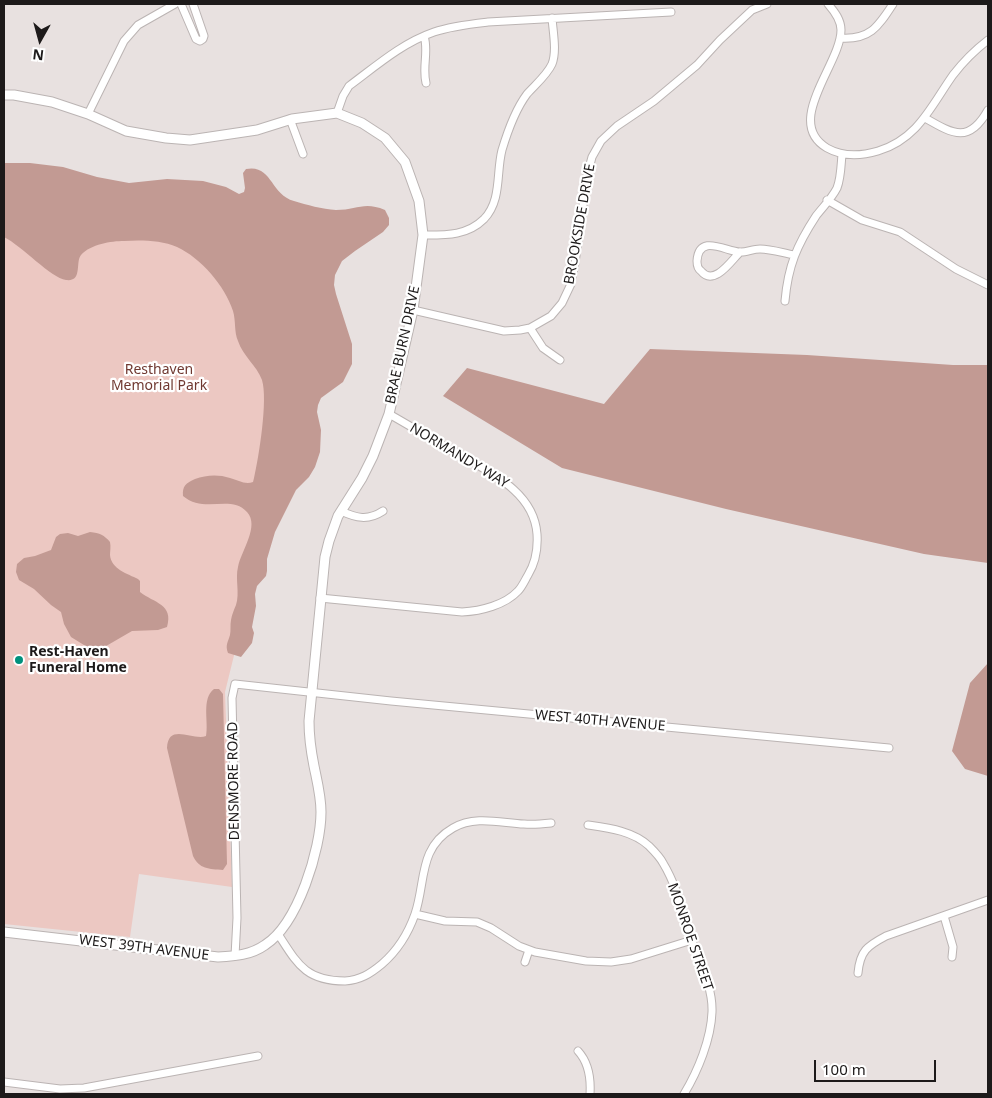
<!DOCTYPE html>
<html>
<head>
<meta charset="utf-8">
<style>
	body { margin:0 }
	#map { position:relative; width:992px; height:1098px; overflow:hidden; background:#e8e1e0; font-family:"Noto Sans",sans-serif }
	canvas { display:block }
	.frame { position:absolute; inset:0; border:5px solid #1d1a1a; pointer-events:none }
	.north { position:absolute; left:15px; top:15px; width:50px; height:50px; -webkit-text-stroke:4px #fff; paint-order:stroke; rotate:187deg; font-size:14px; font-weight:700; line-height:20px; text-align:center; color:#1d1a1a }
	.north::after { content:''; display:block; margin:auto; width:18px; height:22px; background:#1d1a1a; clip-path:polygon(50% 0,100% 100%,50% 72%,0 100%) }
	.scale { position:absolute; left:814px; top:1060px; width:122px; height:22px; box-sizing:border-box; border:2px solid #1d1a1a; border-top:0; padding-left:6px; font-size:15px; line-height:18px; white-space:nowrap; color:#1d1a1a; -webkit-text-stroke:4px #fff; paint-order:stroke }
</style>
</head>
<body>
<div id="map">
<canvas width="992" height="1098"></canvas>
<div class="frame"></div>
<div class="north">N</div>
<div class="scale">100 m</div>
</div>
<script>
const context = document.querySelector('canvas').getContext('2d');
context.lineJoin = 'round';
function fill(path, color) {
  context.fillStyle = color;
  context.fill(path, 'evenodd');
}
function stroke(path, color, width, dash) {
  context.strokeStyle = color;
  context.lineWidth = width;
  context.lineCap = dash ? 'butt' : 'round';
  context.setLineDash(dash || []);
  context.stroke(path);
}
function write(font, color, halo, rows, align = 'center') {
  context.font = font + ' "Noto Sans",sans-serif';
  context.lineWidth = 4.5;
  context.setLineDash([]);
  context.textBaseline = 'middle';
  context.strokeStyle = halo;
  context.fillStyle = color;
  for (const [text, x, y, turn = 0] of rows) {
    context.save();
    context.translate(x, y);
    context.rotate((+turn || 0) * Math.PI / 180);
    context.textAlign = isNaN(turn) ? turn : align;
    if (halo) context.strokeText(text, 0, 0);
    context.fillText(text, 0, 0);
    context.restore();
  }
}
const green = new Path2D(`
	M 4,171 L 209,199 L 333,341 L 241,627 L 225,692 L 232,887 L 139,874 L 130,937 L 4,924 Z`);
const forest = new Path2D(`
	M 4,163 L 30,163 L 63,167 L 97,177 L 129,183 L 167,179 L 203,181 L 226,187 L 239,194 L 244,192 L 245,188 L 243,173 L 246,169 C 272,164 270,194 294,201 C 307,205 322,209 336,210 C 357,210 364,201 385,210 L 389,218 L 389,225 L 383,232 L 355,251 L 342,261 L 335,275 L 334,285 L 336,294 L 352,344 L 352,364 L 343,382 L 321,398 L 318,405 L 317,412 L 321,430 L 320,452 L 315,467 L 309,477 L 296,490 L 275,532 L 267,559 L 267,571 L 266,576 L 257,586 L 255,594 L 256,606 L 252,627 L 254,633 L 252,643 L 241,657 L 228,653 C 225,645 228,642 230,635 C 231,630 230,625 231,620 C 232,614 234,610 236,605 C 240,593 235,579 238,567 C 241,551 260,526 247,512 C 231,494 204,514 183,496 C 182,486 186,483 195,479 C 206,475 218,474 230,478 C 238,480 245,485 253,482 L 254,478 C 259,456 268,400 262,380 C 257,366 243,356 238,341 C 234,332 236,321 233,311 C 225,286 201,258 177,247 C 161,240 140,240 124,241 C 111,241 91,244 81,255 C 75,262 83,282 66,280 C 51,278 22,246 4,237 Z
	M 650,349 L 807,355 L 953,365 L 988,365 L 988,563 L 924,554 L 726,509 L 562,468 L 443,396 L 467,368 L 604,404 Z
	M 90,532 C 100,533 104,535 110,542 C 111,547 110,551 110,555 C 111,569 128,574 138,579 L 140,581 L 140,592 C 154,603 174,604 167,627 L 158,630 L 132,631 L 101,649 L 92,650 L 71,637 L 64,624 L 61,612 L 51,605 L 34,589 L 19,580 L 16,572 L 17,564 L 24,558 L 35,556 L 51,550 L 56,537 L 60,534 L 68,533 L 78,536 Z
	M 988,663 L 988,776 L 965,769 L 952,751 L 970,683 Z
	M 214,689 L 219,689 L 223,694 L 227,864 L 223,870 C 209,869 199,869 193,856 L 167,748 C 168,722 193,741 206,736 C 209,722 201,699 214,689 Z`);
const minor = new Path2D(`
	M 181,4 L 196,39 L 200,41 L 203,39 L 204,36 L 193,4
	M 828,4 C 835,12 841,20 841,30 C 841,64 783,122 827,148 C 843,157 861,156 878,151 C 918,139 931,106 953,75 C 963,62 975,50 988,40
	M 424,36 C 429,51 422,67 426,83
	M 840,38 C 870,40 878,27 893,4
	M 337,113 L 343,96 L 349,86 C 376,66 402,43 434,32 C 451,26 470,24 488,22 L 671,12
	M 88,114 L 124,41 L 138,25 L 175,4
	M 925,118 C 953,134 969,144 988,110
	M 290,119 L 303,154
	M 827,200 L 862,220 L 900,232 L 956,269 L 988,285
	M 423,235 C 445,235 467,236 484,219 C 502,200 496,173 502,150 C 508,130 515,110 527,94 C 535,85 547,75 552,64 C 557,51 553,32 552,18
	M 740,252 C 731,261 714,287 701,271 C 698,269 697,265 697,261 C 699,232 728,253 741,252 C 747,252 753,249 760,249 C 771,249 783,253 794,255
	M 785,301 C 788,266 797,245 816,216 C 823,207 832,198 837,188 C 841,178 841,165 842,154
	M 413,310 L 504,331 L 520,330 L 530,328 L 551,316 L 562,303 L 571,284 L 575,263 L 587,176 L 592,157 L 601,141 L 617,126 L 654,101 L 697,65 L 720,40 L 752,10 L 767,4
	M 530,328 L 543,348 L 560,360
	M 341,511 C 356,518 368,521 383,511
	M 320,598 L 462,612 C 481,611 505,605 518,591 C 522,587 525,580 528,575 C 536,562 538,549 537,534 C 534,492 491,473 458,454 C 435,441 412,427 389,414
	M 588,825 C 609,828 633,831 649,846 C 654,851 660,857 663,863 C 677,886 683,913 691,938 C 699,961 713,987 712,1012 C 711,1039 698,1071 684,1094
	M 415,914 L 445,921 L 477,922 L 491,928 L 519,946 L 535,952 L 586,961 L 611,962 L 631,959 L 692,940
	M 944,916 L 953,947 L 952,957
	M 278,934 C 297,963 305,981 345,981 C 360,980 370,974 382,964 C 397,951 408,934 415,914 C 426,882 418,848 453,828 C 475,815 501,823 524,824 C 533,825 542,824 551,823
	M 235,956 L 237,918 L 232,698 L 235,684 L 391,701 L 889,748
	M 525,962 L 529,950
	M 858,973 C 860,951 867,946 886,936 L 988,900
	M 578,1051 C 589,1063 591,1078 590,1094
	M 4,1082 L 60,1089 L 84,1088 L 258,1056`);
const tertiary = new Path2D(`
	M 4,95 L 14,95 L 52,102 L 88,114 L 126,131 L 166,138 L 190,140 L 257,130 L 292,119 L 337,113 L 362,123 L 385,138 L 405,162 L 419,201 L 423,235 L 413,310 L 389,414 L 373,456 L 362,478 L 338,516 L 329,541 L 325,557 L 309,721 C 309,736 311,751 314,766 C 317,781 321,796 321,812 C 321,849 298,924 265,945 C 251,955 235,956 218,957 L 4,932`);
const markers = [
	[19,660,5,"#00917d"]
];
const streetNames = [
	["BROOKSIDE DRIVE",580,224,-80],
	["BRAE BURN DRIVE",403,345,-78],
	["NORMANDY WAY",459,456,31],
	["WEST 40TH AVENUE",600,721,5],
	["DENSMORE ROAD",234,781,-91],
	["MONROE STREET",690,937,71],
	["WEST 39TH AVENUE",144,948,7]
];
const parkNames = [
	["Resthaven",159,370],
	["Memorial Park",159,386]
];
const poiNames = [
	["Rest-Haven",29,652],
	["Funeral Home",29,668]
];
fill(green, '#ecc8c2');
fill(forest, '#c29a93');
stroke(minor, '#bbb4b3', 9);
stroke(tertiary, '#bbb4b3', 11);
stroke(minor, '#fff', 7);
stroke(tertiary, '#fff', 9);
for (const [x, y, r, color] of markers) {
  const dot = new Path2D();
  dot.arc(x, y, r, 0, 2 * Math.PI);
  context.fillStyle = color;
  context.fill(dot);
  stroke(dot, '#fff', 2);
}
write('14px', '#1d1a1a', '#fff', streetNames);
write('14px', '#703931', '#fff', parkNames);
write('bold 14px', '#1d1a1a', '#fff', poiNames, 'left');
</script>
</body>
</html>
